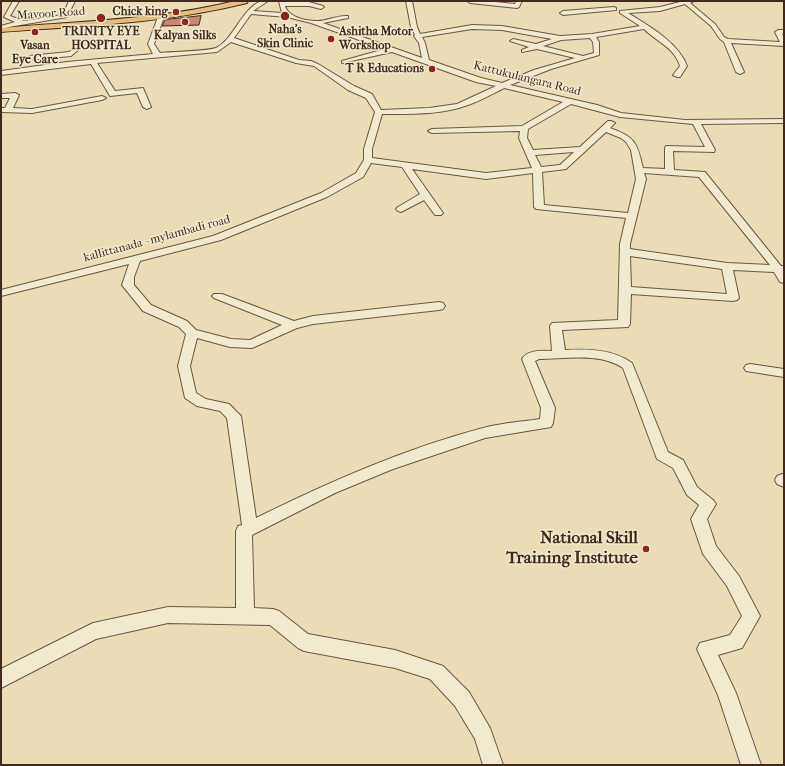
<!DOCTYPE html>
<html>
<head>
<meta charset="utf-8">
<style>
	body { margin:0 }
	#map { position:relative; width:785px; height:766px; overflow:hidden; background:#eaddb6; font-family:"IM FELL French Canon",serif }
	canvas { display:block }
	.frame { position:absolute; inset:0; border:2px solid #43281d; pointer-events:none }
</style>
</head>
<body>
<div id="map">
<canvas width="785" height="766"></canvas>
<div class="frame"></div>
</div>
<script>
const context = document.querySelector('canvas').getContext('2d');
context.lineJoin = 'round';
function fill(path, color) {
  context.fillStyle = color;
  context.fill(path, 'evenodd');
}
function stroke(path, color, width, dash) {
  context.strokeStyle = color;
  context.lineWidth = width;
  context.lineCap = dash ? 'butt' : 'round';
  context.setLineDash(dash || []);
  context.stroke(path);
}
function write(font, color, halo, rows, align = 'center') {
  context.font = font + ' "IM FELL French Canon",serif';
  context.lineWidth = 3;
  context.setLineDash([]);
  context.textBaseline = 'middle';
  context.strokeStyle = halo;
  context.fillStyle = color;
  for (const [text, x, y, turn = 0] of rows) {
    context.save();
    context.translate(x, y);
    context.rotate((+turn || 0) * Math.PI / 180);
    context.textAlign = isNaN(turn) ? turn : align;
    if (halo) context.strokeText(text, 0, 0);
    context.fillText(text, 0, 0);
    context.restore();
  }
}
const building = new Path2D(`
	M 201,16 L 199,25 L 162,26 L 165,20 Z`);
const minor = new Path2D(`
	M 13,1 L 19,1 L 10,16 L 24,21 L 63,15 L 69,1 L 75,1 L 67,17 L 9,27 L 1,30 L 1,26 L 15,22 L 4,17 Z
	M 261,1 L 268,1 L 253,11 L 282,13 L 279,1 L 309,2 L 323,6 L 324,7 L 321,9 L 309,6 L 285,6 C 288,17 306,21 317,21 C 327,21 338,15 348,16 L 348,18 L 323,23 L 422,58 L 419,43 L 414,36 L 415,35 L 411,27 L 406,1 L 412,1 L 417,27 L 420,34 L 472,25 L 502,26 L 560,36 L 592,34 L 640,26 L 620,13 L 620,11 L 660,7 L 684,1 L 694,1 L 690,3 L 715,24 L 724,37 L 728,39 L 780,42 L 775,32 L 778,30 L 784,30 L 784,34 L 782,34 L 784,37 L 784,46 L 731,43 L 744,72 L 740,74 L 736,72 L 724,42 L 720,39 L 711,26 L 685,4 L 660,11 L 628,13 C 649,26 679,43 687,66 L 680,77 L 677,77 L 673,75 L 680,66 C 674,47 657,42 644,29 L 596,37 L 599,42 L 599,55 L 551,69 L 510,85 L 597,105 L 621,113 L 685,120 L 784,119 L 784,123 L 701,124 L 715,150 L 714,152 L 673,151 L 674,170 L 705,172 L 781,266 L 784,266 L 784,283 L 780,282 L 774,272 L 733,270 L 739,298 L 737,300 L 733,301 L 631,294 L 630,324 L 628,327 L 562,330 L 565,350 C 587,349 613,349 632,363 L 668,452 L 683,460 L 697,487 L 713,500 L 716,504 L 707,519 L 716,546 L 739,576 L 760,616 L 742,648 L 718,655 L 736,693 L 761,765 L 741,765 L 718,695 L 697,649 L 700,643 L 730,635 L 742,616 L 727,586 L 703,554 L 691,519 L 699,505 L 687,495 L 673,468 L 657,459 L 623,368 C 600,352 565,359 539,359 L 535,361 L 555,408 L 553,423 L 551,427 L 485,438 L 393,469 L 335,493 L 252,535 L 254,608 L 273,609 L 279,611 L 308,634 L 395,650 L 443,666 L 469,692 L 490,728 L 503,765 L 483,765 L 475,739 L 455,706 L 430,679 L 395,668 L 304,651 L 298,648 L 270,625 L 168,623 L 96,639 L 1,688 L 1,669 L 93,623 L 168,607 L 236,608 L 236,531 L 238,526 L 242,525 L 227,418 L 220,411 L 197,406 L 185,398 L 178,366 L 186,334 L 179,327 L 143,311 L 122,285 L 129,264 L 1,296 L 1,290 L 213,236 L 321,193 L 356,173 L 364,160 L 364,149 L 375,112 L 366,98 L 348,90 L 314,66 L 296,63 L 231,42 L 217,52 L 97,63 L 115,91 L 143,88 L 151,107 L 147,109 L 143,107 L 137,93 L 110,96 L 91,64 L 1,75 L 1,71 L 67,62 L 153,54 L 148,44 L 158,17 L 161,15 L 164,17 L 154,44 L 160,53 C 171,52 208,51 216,48 C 234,39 240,11 261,1 ZM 251,14 L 287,17 L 311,23 L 385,49 L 342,61 L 342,63 L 392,52 L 476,82 L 496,86 L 457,104 L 429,108 L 381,110 L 372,94 L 354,86 L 318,64 L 311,61 L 299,60 L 234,38 ZM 472,29 L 502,30 L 552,39 L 536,44 L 513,39 L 510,41 L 529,47 L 522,50 L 522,52 L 537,49 L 575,58 L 534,70 L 502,83 L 481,78 L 429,60 L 425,43 L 422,37 ZM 590,38 L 593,42 L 594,53 L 583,56 L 543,46 L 561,40 ZM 504,88 L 563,102 L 522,126 L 432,129 L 428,131 L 432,133 L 520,131 L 519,138 L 532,168 L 486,173 L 372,158 L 372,149 L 382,114 C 410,114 441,115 468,105 C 480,101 492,94 504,88 ZM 571,104 L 620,117 L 693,124 L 705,147 L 666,146 L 665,148 L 665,169 L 643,168 C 637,142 635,137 610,128 L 615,123 L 611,121 L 608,121 L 580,147 L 533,150 L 527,138 L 528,129 ZM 606,132 L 621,138 L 626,142 L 631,150 L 636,179 L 628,213 L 544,205 L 542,172 L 566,169 ZM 574,152 L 560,165 L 541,167 L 535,155 ZM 371,163 L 402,167 L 420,194 L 398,207 L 396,209 L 398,211 L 401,212 L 424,200 L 435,215 L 441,215 L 443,213 L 412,169 L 486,179 L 533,173 L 534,207 L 536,209 L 626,218 L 620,244 L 618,320 L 552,323 L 550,326 L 552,351 C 543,351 528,349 522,359 L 541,408 L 540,419 C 521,422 501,423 483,428 C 404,449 329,482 256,518 L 241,416 L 229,404 L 206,399 L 196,393 L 190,366 L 197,338 L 230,347 L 252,348 L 297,328 L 313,324 L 439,310 L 443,309 L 445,306 L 443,303 L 439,302 L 313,316 L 294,321 L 222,294 L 214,294 L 212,296 L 214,298 L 282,325 L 250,340 L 231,339 L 196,330 L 187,321 L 151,305 L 134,285 L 134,277 L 140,261 L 221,240 L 327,197 L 363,177 ZM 644,173 L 699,177 L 770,265 L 727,263 L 630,249 L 630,244 L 646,179 ZM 630,256 L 722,269 L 727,294 L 631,287 Z
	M 467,1 L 486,1 L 515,4 L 516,1 L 522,1 L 519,7 L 517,8 L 470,3 Z
	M 614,7 L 616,8 L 616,10 L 563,15 L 560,13 L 563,11 Z
	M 75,48 L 78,50 L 71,56 L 29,60 L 26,58 L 29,56 L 69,52 Z
	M 15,93 L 19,95 L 13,108 L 32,109 L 102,96 L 106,98 L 102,100 L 32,113 L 1,112 L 1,108 L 5,108 L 10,98 L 1,98 L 1,94 Z
	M 750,364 L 784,369 L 784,377 L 746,371 L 744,368 L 746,365 Z
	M 782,474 L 784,475 L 784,487 L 777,484 L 775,480 L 777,476 Z`);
const major = new Path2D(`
	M 235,1 L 248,1 L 247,3 C 167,23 83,26 1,32 L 1,28 C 79,21 159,20 235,1 Z`);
const markers = [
	[176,12,4,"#8f2418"],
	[285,16,5,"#8f2418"],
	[101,18,5,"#8f2418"],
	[185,22,4,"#8f2418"],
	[35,32,4,"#8f2418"],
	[331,39,4,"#8f2418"],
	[432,69,4,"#8f2418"],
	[646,549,4,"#8f2418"]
];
const farPoinames = [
	["Chick king",168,12,"right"],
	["Naha's",285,30],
	["Skin Clinic",285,44],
	["TRINITY EYE",101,32],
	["HOSPITAL",101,46],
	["Ashitha Motor",339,32,"left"],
	["Workshop",339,46,"left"],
	["Kalyan Silks",185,36],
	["Vasan",35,46],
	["Eye Care",35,60],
	["T R Educations",424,69,"right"]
];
const farStreetnames = [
	["Mavoor Road",51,14,-4],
	["Kattukulangara Road",527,79,14],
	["kallittanada - mylambadi road",157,239,-15]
];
const nearPoinames = [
	["National Skill",638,539],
	["Training Institute",638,559]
];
fill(building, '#cd8472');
stroke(building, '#43281d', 1);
stroke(minor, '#6d5543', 2);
stroke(major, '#43281d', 2);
fill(minor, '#f1e9d0');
fill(major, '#e5be7b');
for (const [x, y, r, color] of markers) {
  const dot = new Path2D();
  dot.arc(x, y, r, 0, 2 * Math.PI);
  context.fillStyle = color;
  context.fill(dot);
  stroke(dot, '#f1e9d0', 1.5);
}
write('bold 12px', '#43281d', '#f1e9d0', farPoinames);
write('12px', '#43281d', '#f1e9d0', farStreetnames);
write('bold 17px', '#43281d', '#f1e9d0', nearPoinames, 'right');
</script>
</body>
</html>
